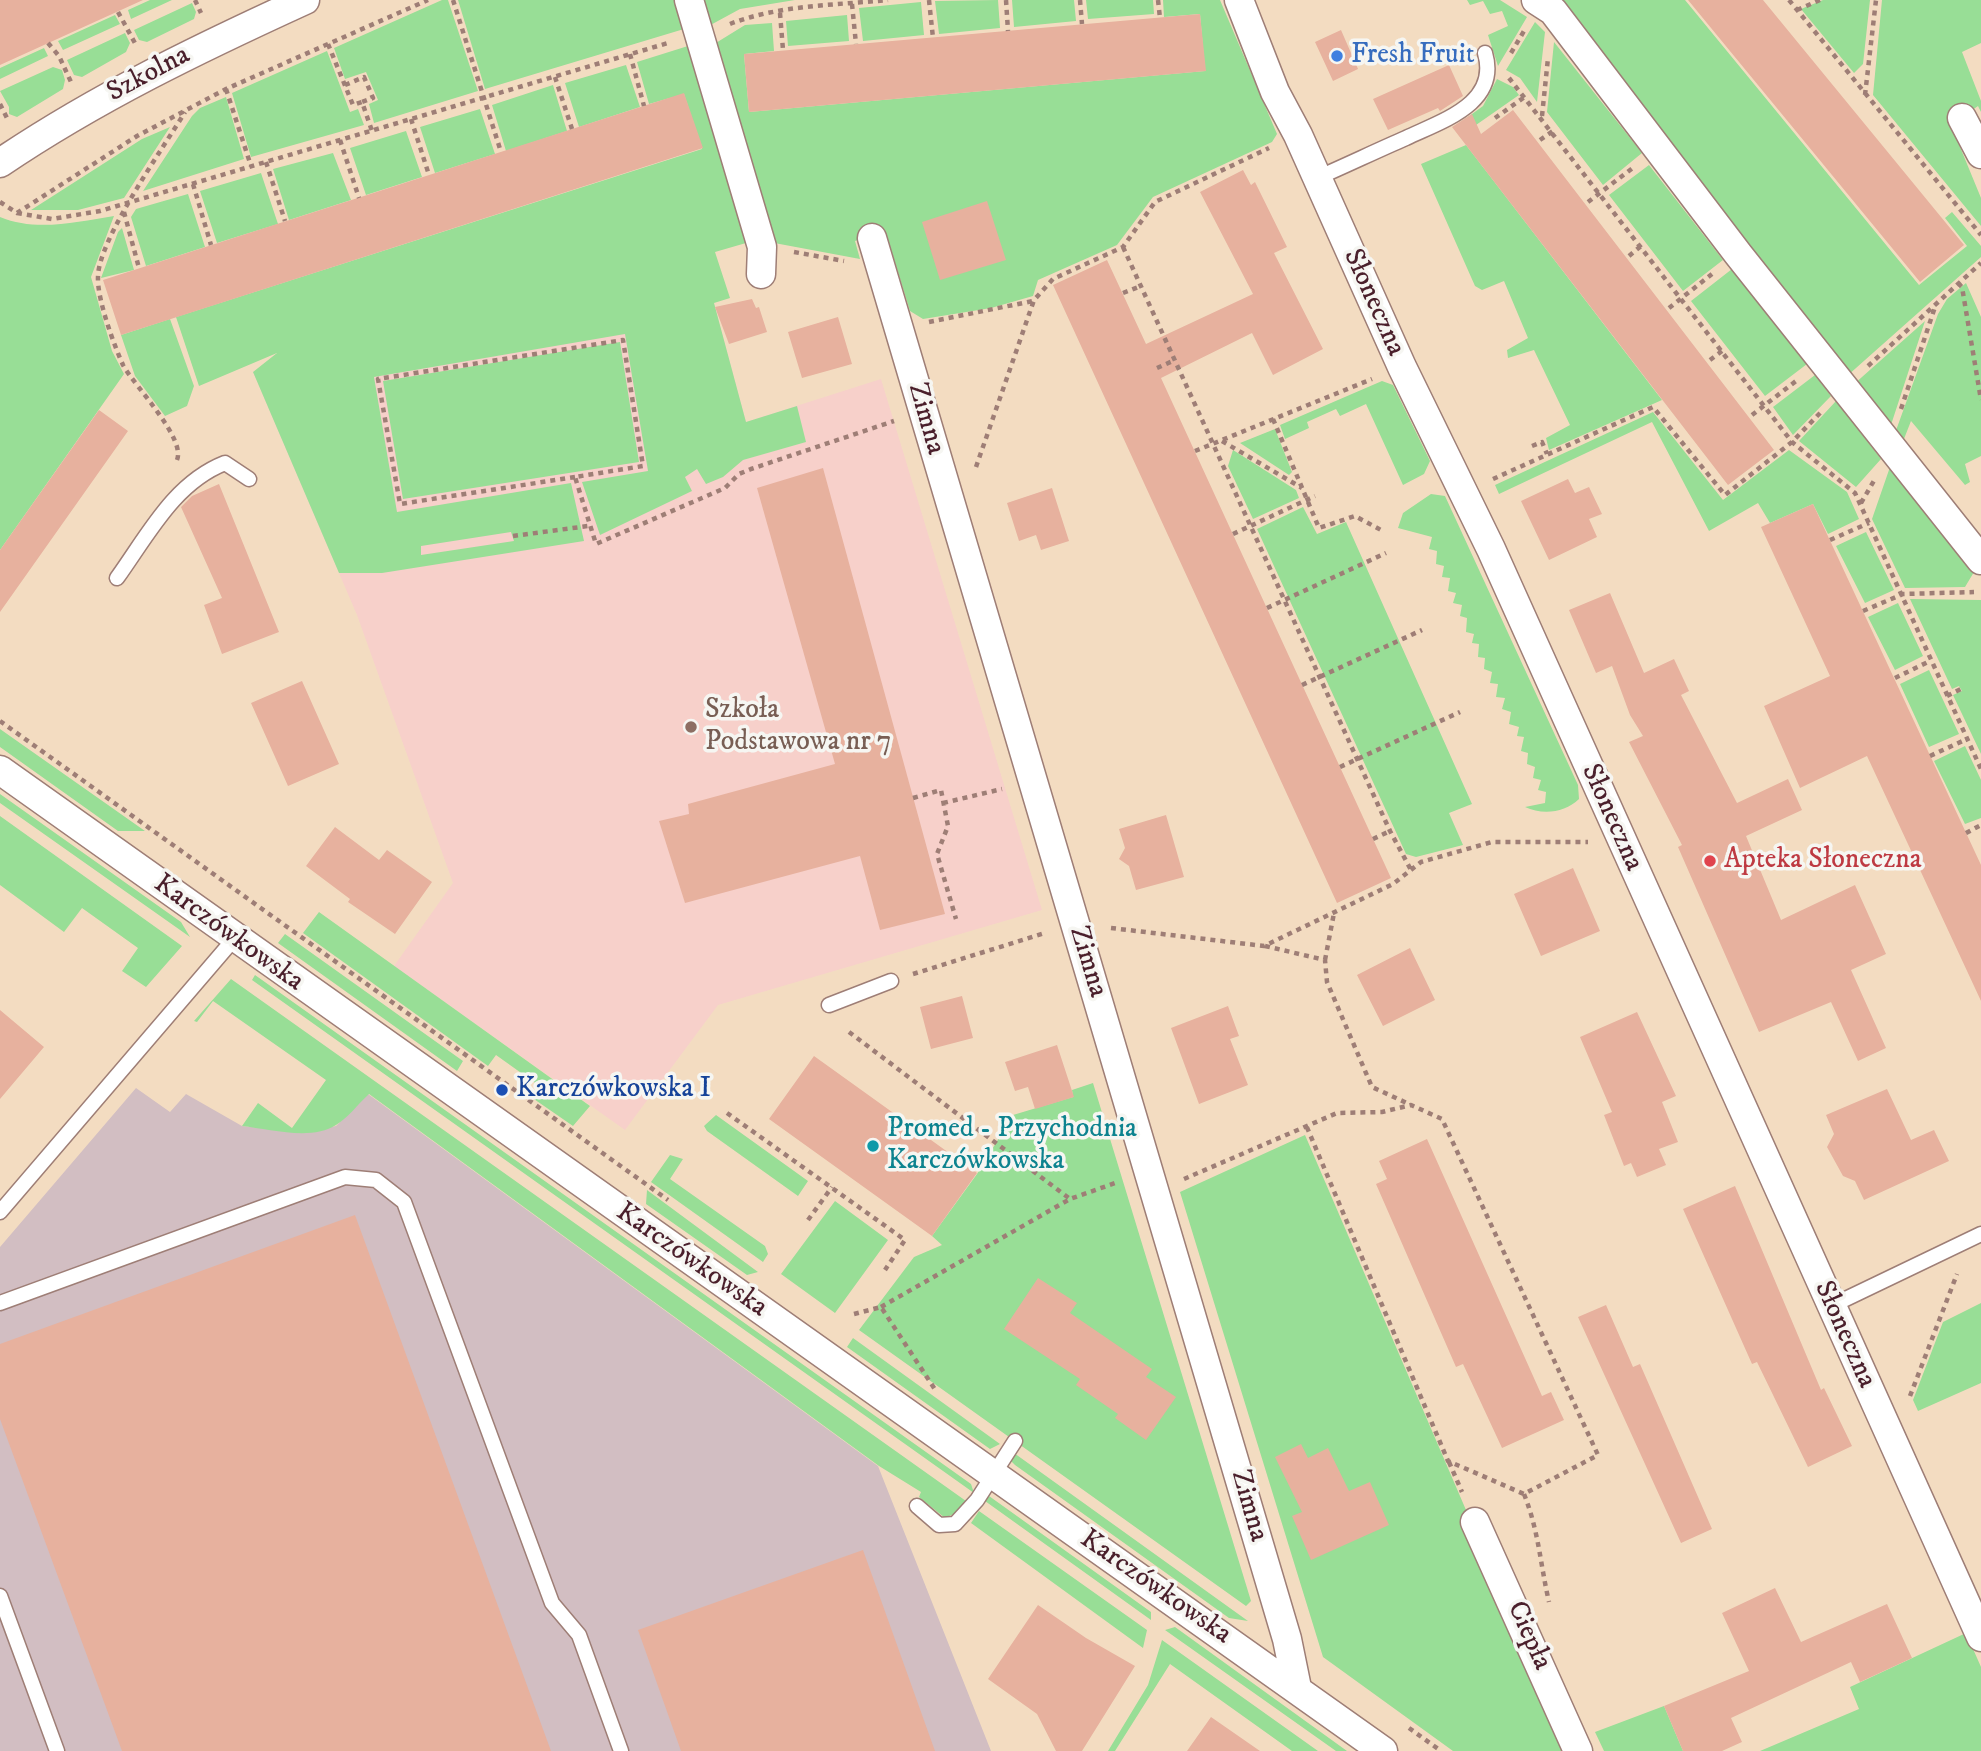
<!DOCTYPE html>
<html>
<head>
<meta charset="utf-8">
<style>
	body { margin:0 }
	canvas { display:block; background:#f3dcc1 }
</style>
</head>
<body>
<canvas width="1981" height="1751"></canvas>
<script>
const context = document.querySelector('canvas').getContext('2d');
context.lineJoin = 'round';
function fill(path, color) {
  context.fillStyle = color;
  context.fill(path, 'evenodd');
}
function stroke(path, color, width, dash) {
  context.strokeStyle = color;
  context.lineWidth = width;
  context.lineCap = dash ? 'butt' : 'round';
  context.setLineDash(dash || []);
  context.stroke(path);
}
function write(font, color, halo, rows, align = 'center') {
  context.font = font + ' "IM FELL DW Pica",serif';
  context.lineWidth = 7;
  context.setLineDash([]);
  context.textBaseline = 'middle';
  context.strokeStyle = halo;
  context.fillStyle = color;
  for (const [text, x, y, turn = 0] of rows) {
    context.save();
    context.translate(x, y);
    context.rotate((+turn || 0) * Math.PI / 180);
    context.textAlign = isNaN(turn) ? turn : align;
    if (halo) context.strokeText(text, 0, 0);
    context.fillText(text, 0, 0);
    context.restore();
  }
}
const built = new Path2D(`
	M 714,303 L 746,422 L 881,379 L 1042,910 L 718,1005 L 625,1130 L 394,966 L 453,883 L 357,615 L 253,372 Z`);
const industrial = new Path2D(`
	M 136,1088 L 170,1112 L 186,1094 L 242,1126 L 300,1132 L 336,1126 L 368,1094 L 878,1466 L 991,1751 L 0,1751 L 0,1247 Z`);
const green = new Path2D(`
	M 150,0 L 172,0 L 131,19 L 128,10 Z
	M 442,0 L 448,0 L 478,91 L 374,123 L 369,104 L 378,100 L 366,72 L 345,79 L 334,48 Z
	M 458,0 L 675,0 L 684,29 L 485,89 Z
	M 696,0 L 795,0 L 740,9 L 705,28 Z
	M 998,0 L 1000,28 L 939,34 L 935,1 Z
	M 1012,0 L 1074,0 L 1076,21 L 1014,27 Z
	M 1086,0 L 1153,0 L 1154,14 L 1088,19 Z
	M 1163,0 L 1220,0 L 1277,134 L 1272,142 L 1153,197 L 1117,245 L 1038,280 L 1033,296 L 991,308 L 923,319 L 910,311 L 885,230 L 855,241 L 860,259 L 769,242 L 711,46 L 745,25 L 772,23 L 774,51 L 744,54 L 749,112 L 1205,71 L 1200,14 L 1164,17 Z
	M 1467,0 L 1500,0 L 1527,17 L 1498,66 L 1488,35 L 1508,26 L 1502,11 L 1490,14 L 1483,1 L 1470,5 Z
	M 1553,0 L 1685,0 L 1919,285 L 1967,246 L 1945,218 L 1952,212 L 1981,246 L 1981,257 L 1847,376 Z
	M 1823,0 L 1870,0 L 1863,64 L 1854,73 L 1801,9 Z
	M 1882,0 L 1981,0 L 1981,43 L 1962,52 L 1981,101 L 1981,112 L 1978,106 L 1951,125 L 1981,198 L 1981,226 L 1873,95 Z
	M 921,2 L 924,35 L 863,41 L 859,8 Z
	M 192,3 L 196,12 L 194,19 L 147,42 L 139,40 L 134,30 Z
	M 115,15 L 120,24 L 63,50 L 58,41 Z
	M 847,15 L 849,41 L 788,46 L 786,21 Z
	M 1535,22 L 1545,32 L 1537,102 L 1520,78 L 1506,70 Z
	M 125,33 L 130,43 L 126,52 L 82,77 L 74,75 L 67,60 Z
	M 1554,42 L 1642,153 L 1603,185 L 1547,112 Z
	M 688,46 L 746,243 L 715,252 L 730,298 L 714,303 L 746,422 L 797,406 L 806,442 L 743,460 L 723,477 L 706,484 L 697,469 L 685,477 L 692,491 L 600,535 L 582,482 L 648,471 L 625,334 L 374,377 L 397,512 L 571,483 L 584,541 L 382,573 L 339,573 L 253,372 L 277,353 L 199,386 L 176,317 L 702,149 L 684,94 L 649,104 L 637,62 ZM 511,532 L 514,541 L 421,555 L 421,546 Z
	M 44,48 L 48,56 L 0,79 L 0,68 Z
	M 327,51 L 350,112 L 358,109 L 364,125 L 251,157 L 232,93 Z
	M 626,65 L 640,107 L 579,127 L 565,83 Z
	M 53,67 L 62,70 L 65,80 L 63,89 L 17,117 L 9,114 L 9,107 L 0,91 Z
	M 1497,79 L 1513,87 L 1519,95 L 1476,125 L 1457,125 L 1483,106 Z
	M 553,85 L 567,131 L 506,151 L 492,105 Z
	M 226,97 L 244,159 L 143,191 L 192,116 L 200,108 Z
	M 480,109 L 495,154 L 435,173 L 420,127 Z
	M 170,127 L 124,198 L 78,210 L 31,210 L 142,139 Z
	M 406,131 L 422,177 L 366,195 L 350,148 Z
	M 1466,145 L 1662,400 L 1549,450 L 1546,438 L 1570,425 L 1534,350 L 1508,358 L 1507,350 L 1528,338 L 1504,281 L 1482,290 L 1475,286 L 1421,164 Z
	M 333,153 L 351,200 L 289,220 L 273,169 Z
	M 1649,165 L 1723,260 L 1683,291 L 1609,195 Z
	M 261,173 L 278,224 L 217,243 L 200,191 Z
	M 188,194 L 205,247 L 146,266 L 131,217 L 136,209 Z
	M 114,216 L 91,277 L 112,351 L 124,374 L 0,550 L 0,217 C 36,232 76,222 114,216 Z
	M 122,228 L 134,270 L 101,278 L 118,232 Z
	M 1732,269 L 1807,364 L 1765,396 L 1691,301 Z
	M 1966,283 L 1981,317 L 1981,456 L 1965,464 L 1970,482 L 1965,485 L 1911,421 L 1902,444 L 1894,436 L 1938,314 L 1947,299 Z
	M 170,319 L 194,386 L 187,406 L 165,416 L 135,376 L 121,335 Z
	M 1925,321 L 1889,431 L 1853,385 Z
	M 620,342 L 639,462 L 403,499 L 383,381 Z
	M 1815,375 L 1831,396 L 1793,435 L 1773,407 Z
	M 1382,381 L 1393,385 L 1430,461 L 1424,474 L 1403,485 L 1366,404 L 1340,416 L 1336,409 L 1307,422 L 1309,428 L 1285,439 L 1280,425 Z
	M 1836,401 L 1881,459 L 1856,487 L 1799,441 Z
	M 1653,412 L 1723,500 L 1789,450 L 1847,492 L 1859,519 L 1828,534 L 1813,504 L 1770,523 L 1758,503 L 1709,531 L 1652,422 L 1499,494 L 1495,485 Z
	M 1275,429 L 1292,472 L 1289,475 L 1240,443 Z
	M 1233,450 L 1296,490 L 1299,498 L 1253,519 L 1228,466 Z
	M 1890,467 L 1974,572 L 1965,587 L 1905,588 L 1872,519 Z
	M 1431,494 L 1445,496 L 1578,785 L 1579,799 C 1565,813 1542,815 1525,807 L 1545,803 L 1546,792 L 1538,790 L 1541,780 L 1533,778 L 1535,767 L 1527,764 L 1528,753 L 1521,751 L 1524,737 L 1517,736 L 1519,727 L 1509,724 L 1511,712 L 1502,709 L 1505,698 L 1496,697 L 1498,684 L 1490,683 L 1492,672 L 1484,669 L 1485,658 L 1478,657 L 1479,644 L 1472,643 L 1474,634 L 1466,632 L 1467,618 L 1460,616 L 1462,605 L 1453,603 L 1456,593 L 1448,591 L 1450,578 L 1442,577 L 1444,566 L 1436,564 L 1437,551 L 1429,549 L 1432,537 L 1398,528 L 1403,513 Z
	M 1303,507 L 1317,534 L 1346,522 L 1472,804 L 1449,813 L 1463,845 L 1416,857 L 1406,854 L 1257,529 Z
	M 1866,532 L 1894,590 L 1865,603 L 1836,546 Z
	M 1910,599 L 1981,600 L 1981,754 L 1953,695 L 1962,691 L 1959,686 L 1952,689 Z
	M 1898,603 L 1923,656 L 1895,670 L 1868,617 Z
	M 1929,670 L 1959,734 L 1929,747 L 1900,684 Z
	M 0,729 L 145,831 L 118,831 L 0,747 Z
	M 1965,746 L 1981,780 L 1981,818 L 1965,824 L 1934,761 Z
	M 0,794 L 181,922 L 190,937 L 0,803 Z
	M 0,816 L 182,946 L 146,987 L 122,971 L 138,948 L 82,908 L 64,932 L 0,885 Z
	M 319,912 L 590,1106 L 573,1126 L 531,1097 L 538,1085 L 496,1055 L 488,1066 L 303,933 Z
	M 285,934 L 463,1061 L 457,1071 L 278,943 Z
	M 255,975 L 971,1484 L 974,1493 L 252,980 Z
	M 231,979 L 966,1501 L 960,1511 L 945,1518 L 919,1497 L 921,1492 L 879,1466 L 369,1094 C 358,1104 348,1118 336,1125 C 312,1141 269,1129 242,1126 L 258,1103 L 292,1128 L 326,1080 L 213,1001 L 197,1022 L 194,1021 Z
	M 1093,1083 L 1251,1601 L 1246,1606 L 859,1330 L 914,1257 L 942,1245 L 932,1236 L 977,1174 L 1013,1115 L 1073,1097 L 1072,1090 Z
	M 716,1115 L 808,1181 L 798,1196 L 707,1131 L 704,1126 Z
	M 1305,1135 L 1472,1524 L 1565,1751 L 1453,1751 L 1323,1657 L 1180,1192 Z
	M 670,1155 L 683,1159 L 670,1179 L 765,1246 L 768,1254 L 763,1262 L 651,1182 Z
	M 647,1190 L 758,1272 L 747,1275 L 646,1204 Z
	M 835,1201 L 888,1240 L 835,1313 L 781,1274 Z
	M 1981,1303 L 1981,1383 L 1918,1411 L 1913,1400 L 1943,1322 Z
	M 853,1338 L 1000,1444 L 990,1449 L 847,1347 Z
	M 1014,1453 L 1248,1621 L 1229,1618 L 1015,1465 L 1011,1461 Z
	M 989,1496 L 1151,1612 L 1151,1620 L 985,1501 Z
	M 979,1511 L 1147,1630 L 1143,1648 L 971,1523 Z
	M 1175,1627 L 1347,1751 L 1336,1751 L 1165,1630 Z
	M 1966,1633 L 1981,1667 L 1981,1751 L 1760,1751 L 1859,1709 L 1850,1687 Z
	M 1162,1640 L 1318,1751 L 1292,1751 L 1170,1664 L 1115,1751 L 1108,1751 L 1148,1685 Z
	M 1664,1706 L 1683,1751 L 1604,1751 L 1595,1732 Z`);
const building = new Path2D(`
	M 0,0 L 143,0 L 0,65 Z
	M 1688,0 L 1763,0 L 1964,245 L 1920,282 Z
	M 1200,14 L 1206,71 L 749,112 L 744,54 Z
	M 1341,30 L 1358,69 L 1333,81 L 1315,42 Z
	M 1449,65 L 1463,96 L 1440,111 L 1438,108 L 1388,130 L 1373,99 Z
	M 684,93 L 703,148 L 121,335 L 103,280 Z
	M 1513,110 L 1774,450 L 1728,485 L 1452,127 L 1472,114 L 1481,134 Z
	M 1243,170 L 1251,185 L 1255,182 L 1287,247 L 1274,253 L 1323,349 L 1273,375 L 1252,333 L 1161,378 L 1391,878 L 1337,903 L 1053,285 L 1107,260 L 1146,344 L 1253,294 L 1200,192 Z
	M 987,201 L 1006,260 L 940,280 L 922,222 Z
	M 752,299 L 756,308 L 759,307 L 767,332 L 729,344 L 715,307 Z
	M 838,317 L 852,364 L 802,378 L 788,332 Z
	M 99,410 L 128,431 L 0,612 L 0,550 Z
	M 823,468 L 945,914 L 880,930 L 860,856 L 685,903 L 659,821 L 689,814 L 688,804 L 835,764 L 757,488 Z
	M 1568,479 L 1575,493 L 1589,487 L 1602,514 L 1589,519 L 1597,537 L 1549,560 L 1521,501 Z
	M 219,484 L 279,632 L 222,654 L 204,605 L 222,598 L 181,507 L 192,496 Z
	M 1052,488 L 1069,541 L 1041,550 L 1036,535 L 1019,541 L 1007,503 Z
	M 1813,504 L 1981,865 L 1981,1001 L 1867,756 L 1800,788 L 1764,706 L 1830,676 L 1761,527 Z
	M 1610,593 L 1644,673 L 1674,659 L 1689,691 L 1681,695 L 1737,803 L 1788,779 L 1802,810 L 1746,836 L 1781,920 L 1855,885 L 1886,954 L 1851,970 L 1886,1048 L 1858,1061 L 1831,1002 L 1759,1032 L 1678,847 L 1682,845 L 1629,742 L 1643,736 L 1630,715 L 1612,666 L 1596,673 L 1569,610 Z
	M 302,681 L 339,764 L 288,786 L 251,703 Z
	M 1166,815 L 1184,877 L 1136,890 L 1129,866 L 1119,859 L 1125,848 L 1119,829 Z
	M 335,827 L 379,860 L 387,850 L 432,882 L 395,934 L 348,902 L 350,899 L 306,866 Z
	M 1573,868 L 1600,931 L 1541,956 L 1514,894 Z
	M 1410,948 L 1435,1000 L 1383,1026 L 1357,975 Z
	M 962,996 L 973,1038 L 931,1049 L 920,1007 Z
	M 1228,1006 L 1239,1036 L 1230,1039 L 1248,1085 L 1199,1104 L 1171,1028 Z
	M 0,1010 L 44,1047 L 0,1099 Z
	M 1637,1012 L 1676,1096 L 1662,1102 L 1678,1142 L 1659,1149 L 1666,1165 L 1637,1177 L 1631,1163 L 1624,1166 L 1604,1115 L 1612,1112 L 1580,1037 Z
	M 1057,1045 L 1074,1097 L 1035,1109 L 1028,1087 L 1015,1091 L 1005,1062 Z
	M 814,1056 L 977,1173 L 932,1236 L 769,1119 Z
	M 1887,1089 L 1911,1140 L 1934,1130 L 1949,1161 L 1864,1200 L 1855,1181 L 1843,1176 L 1827,1147 L 1834,1134 L 1826,1115 Z
	M 1427,1139 L 1542,1396 L 1551,1392 L 1564,1420 L 1502,1448 L 1463,1364 L 1456,1367 L 1376,1184 L 1387,1179 L 1379,1161 Z
	M 1735,1186 L 1821,1390 L 1824,1388 L 1852,1446 L 1808,1467 L 1757,1362 L 1752,1364 L 1683,1209 Z
	M 355,1215 L 551,1751 L 122,1751 L 0,1419 L 0,1344 Z
	M 1038,1278 L 1077,1303 L 1070,1313 L 1152,1369 L 1146,1377 L 1176,1397 L 1146,1440 L 1115,1418 L 1118,1414 L 1076,1385 L 1080,1379 L 1004,1329 Z
	M 1606,1305 L 1633,1367 L 1640,1364 L 1712,1529 L 1681,1543 L 1578,1317 Z
	M 1301,1444 L 1308,1458 L 1328,1448 L 1349,1491 L 1370,1482 L 1389,1525 L 1311,1560 L 1292,1516 L 1302,1512 L 1275,1457 Z
	M 863,1550 L 935,1751 L 681,1751 L 638,1630 Z
	M 1775,1588 L 1801,1642 L 1887,1604 L 1912,1658 L 1860,1682 L 1851,1662 L 1731,1718 L 1742,1742 L 1722,1751 L 1683,1751 L 1664,1706 L 1749,1671 L 1722,1613 Z
	M 1038,1605 L 1086,1638 L 1135,1666 L 1082,1751 L 1056,1751 L 1037,1714 L 988,1679 Z
	M 1211,1717 L 1260,1751 L 1187,1751 Z`);
const path = new Path2D(`
	M 195,0 L 201,13
	M 453,0 L 501,152
	M 929,0 L 933,38
	M 1006,0 L 1008,31
	M 1080,0 L 1082,24
	M 1158,0 L 1160,18
	M 1789,0 L 1981,235
	M 852,4 L 856,44
	M 1797,10 L 1820,0
	M 118,12 L 136,45
	M 780,13 L 783,50
	M 730,24 C 778,5 837,5 888,0
	M 48,43 L 59,56 L 71,82
	M 328,44 L 353,105 L 362,102 L 372,131
	M 1511,53 L 1524,31
	M 630,54 L 644,106
	M 555,77 L 572,129
	M 1509,78 L 1792,442 L 1855,493 L 1981,769
	M 345,85 L 364,77 L 373,98 L 362,102
	M 226,89 L 251,166
	M 1865,95 L 1876,0
	M 0,104 L 8,120
	M 1542,116 L 1548,58
	M 1495,118 L 1526,96
	M 411,119 L 429,175
	M 340,140 L 359,198
	M 1540,140 L 1553,131
	M 266,162 L 285,221
	M 193,184 L 211,245
	M 0,202 L 17,213 L 137,136 L 226,89 L 428,0
	M 1588,202 L 1634,167
	M 124,212 L 139,268
	M 17,213 L 52,219 L 100,211 L 668,43
	M 1123,247 L 1390,831 L 1411,870
	M 794,252 L 844,261
	M 1629,256 L 1641,246
	M 1958,283 L 1962,287 L 1981,400
	M 1123,293 L 1141,286
	M 1669,308 L 1712,274
	M 929,322 L 1033,301
	M 1710,360 L 1722,351
	M 1868,366 L 1981,263
	M 1157,368 L 1175,360
	M 1901,409 L 1936,304
	M 1752,415 L 1796,381
	M 1273,419 L 1319,528 L 1355,516 L 1381,530
	M 1222,441 L 1302,488
	M 1532,446 L 1542,442 L 1547,454
	M 1195,451 L 1372,379
	M 177,460 C 186,438 135,387 123,365 C 114,345 97,299 98,277 C 98,240 164,147 185,112
	M 976,467 L 1034,300 L 1053,279 L 1123,247 L 1155,202 L 1269,148
	M 575,477 L 400,504 L 378,379 L 623,340 L 643,466 L 575,477 L 596,544 L 725,488 L 739,474 L 751,469 L 894,421
	M 1493,479 L 1653,407 L 1725,495 L 1792,442 L 1822,411
	M 1861,503 L 1875,479
	M 1233,534 L 1315,496
	M 513,536 L 588,526
	M 1830,540 L 1869,523
	M 1267,608 L 1386,553
	M 1863,611 L 1903,594 L 1974,592
	M 1895,678 L 1930,661
	M 1302,685 L 1422,630
	M 1947,696 L 1961,689
	M 0,721 L 668,1200
	M 1930,756 L 1967,739
	M 1340,767 L 1460,712
	M 913,798 L 941,790 L 948,826 L 937,854 L 956,919
	M 943,803 L 1002,789
	M 1966,833 L 1981,825
	M 1373,839 L 1390,831
	M 1111,928 L 1264,946 L 1393,884 L 1421,862 L 1492,842 L 1588,842
	M 1265,946 L 1325,960 L 1327,982 L 1372,1087 L 1409,1104
	M 1325,960 L 1334,913
	M 913,974 L 1045,933
	M 849,1032 L 1070,1199
	M 727,1113 L 905,1240 L 885,1270
	M 1184,1179 L 1337,1113 L 1382,1112 L 1411,1105 L 1442,1119 L 1598,1455 L 1524,1494 L 1448,1461 L 1306,1125
	M 808,1220 L 832,1187
	M 881,1307 L 1070,1199 L 1118,1182
	M 854,1314 L 881,1307 L 936,1391
	M 1910,1396 L 1957,1274
	M 1449,1462 L 1462,1492
	M 1524,1494 C 1539,1532 1540,1563 1549,1602
	M 1409,1728 L 1441,1751`);
const service = new Path2D(`
	M 1317,178 C 1347,165 1376,151 1406,138 C 1441,121 1500,104 1485,53
	M 117,578 C 148,535 174,483 225,463 L 249,479
	M 829,1005 L 891,981
	M 0,1212 L 234,939
	M 0,1303 L 345,1177 L 376,1180 L 404,1202 L 552,1603 L 579,1635 L 621,1751
	M 1831,1306 L 1981,1234
	M 917,1506 L 939,1525 L 955,1524 L 977,1500 L 1015,1441
	M 0,1596 L 57,1751`);
const minor = new Path2D(`
	M 689,0 L 762,247 L 761,274
	M 1239,0 L 1275,92 L 1298,135 L 1402,367 L 1491,549 L 1981,1637
	M 1536,0 L 1553,11 L 1738,254 L 1981,560
	M 1962,118 L 1981,154
	M 0,163 C 96,98 200,48 305,0
	M 872,238 L 1287,1639 L 1297,1688
	M 0,770 L 1383,1751
	M 1475,1522 L 1578,1751`);
const markers = [
	[1337,56,7,"#3f7fe0"],
	[691,727,7,"#8d6e63"],
	[1710,861,7,"#e0444e"],
	[502,1090,7,"#1a4fb4"],
	[873,1146,7,"#0f9aa8"]
];
const shopNames = [
	["Fresh Fruit",1351,56]
];
const streetNames = [
	["Szkolna",149,75,-28],
	["Słoneczna",1373,303,66],
	["Zimna",925,419,74],
	["Słoneczna",1611,818,66],
	["Karczówkowska",228,934,36],
	["Zimna",1087,962,73],
	["Karczówkowska",691,1261,35],
	["Słoneczna",1844,1335,66],
	["Zimna",1248,1506,74],
	["Karczówkowska",1155,1588,35],
	["Ciepła",1528,1636,66]
];
const educationNames = [
	["Szkoła",705,711],
	["Podstawowa nr 7",705,743]
];
const healthNames = [
	["Apteka Słoneczna",1724,861]
];
const transitNames = [
	["Karczówkowska I",516,1090]
];
const cultureNames = [
	["Promed - Przychodnia",887,1130],
	["Karczówkowska",887,1162]
];
fill(built, '#f7d0ca');
fill(industrial, '#d2bec2');
fill(green, '#98de96');
fill(building, '#e7b19e');
stroke(service, '#9e7e76', 17);
stroke(minor, '#9e7e76', 31);
stroke(path, '#9e7e76', 4.5, [5, 5]);
stroke(service, '#fff', 14);
stroke(minor, '#fff', 28);
for (const [x, y, r, color] of markers) {
  const dot = new Path2D();
  dot.arc(x, y, r, 0, 2 * Math.PI);
  context.fillStyle = color;
  context.fill(dot);
  stroke(dot, '#f6f6f2', 2.5);
}
write('28px', '#366cbe', '#f6f6f2', shopNames, 'left');
write('28px', '#4a1f2b', '#f6f6f2', streetNames);
write('28px', '#785e54', '#f6f6f2', educationNames, 'left');
write('28px', '#be3a42', '#f6f6f2', healthNames, 'left');
write('28px', '#164399', '#f6f6f2', transitNames, 'left');
write('28px', '#0d838f', '#f6f6f2', cultureNames, 'left');
</script>
</body>
</html>
